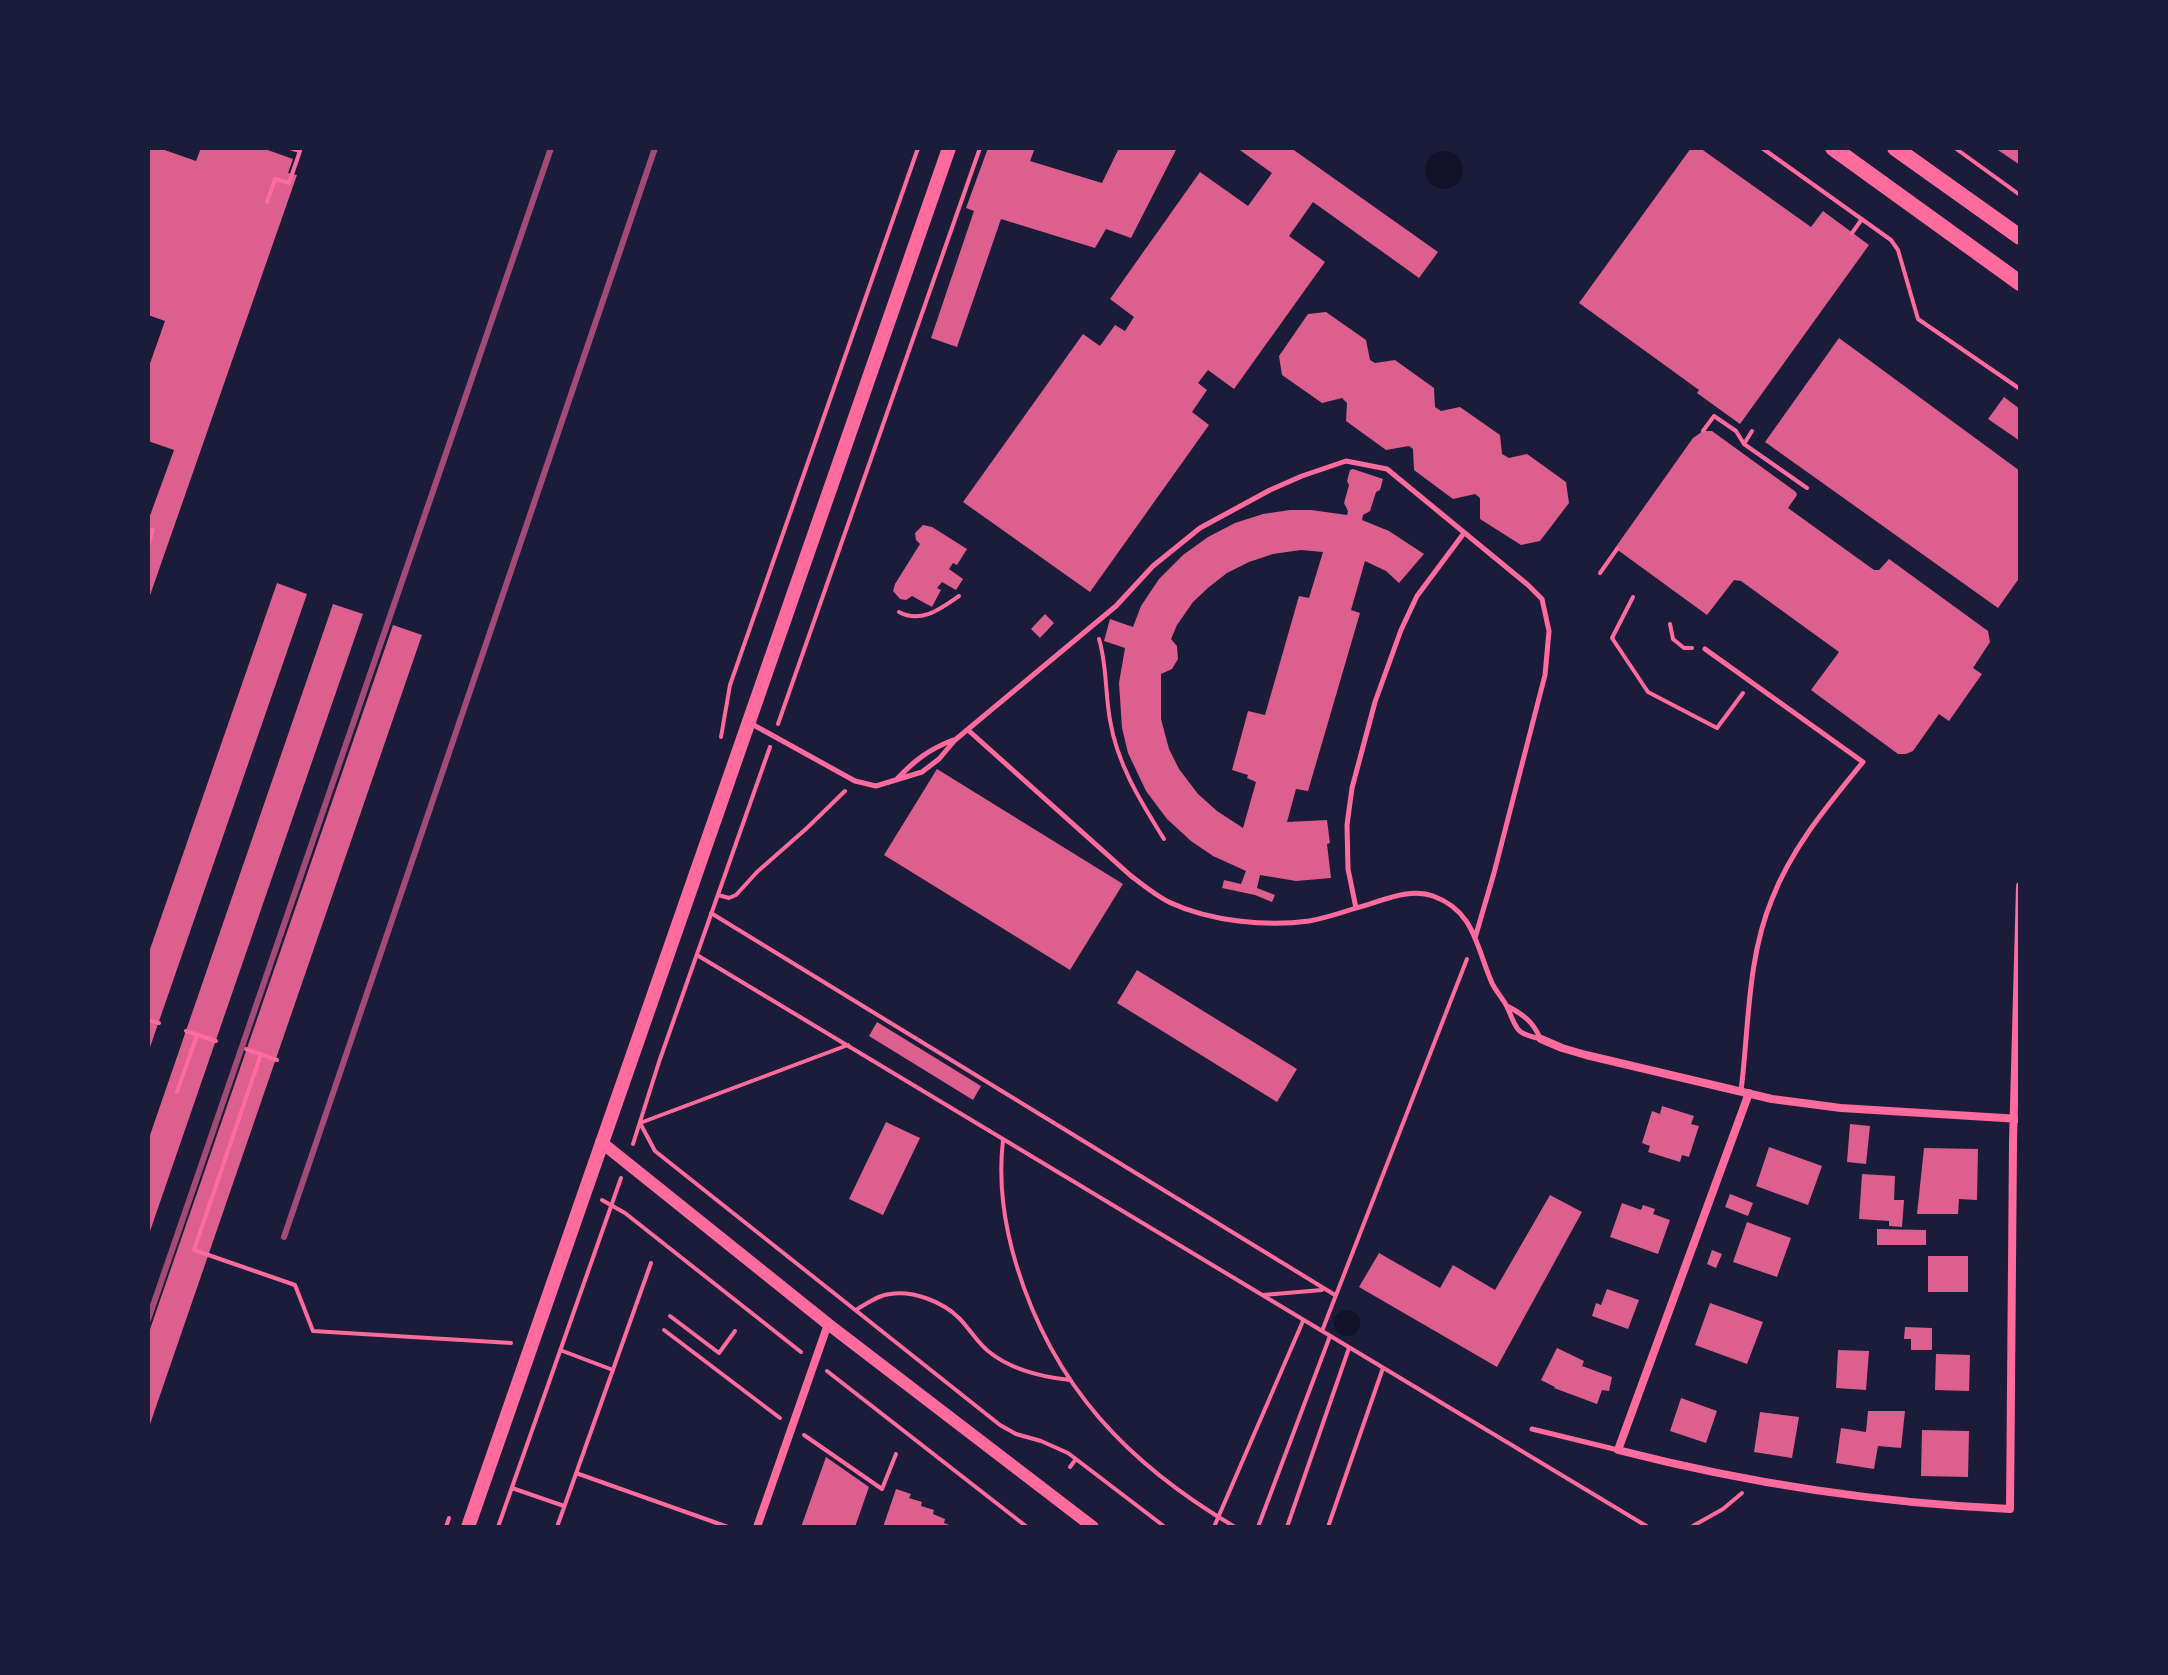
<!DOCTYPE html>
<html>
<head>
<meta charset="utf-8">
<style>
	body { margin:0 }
	#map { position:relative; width:2168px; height:1675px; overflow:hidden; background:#1b1b3a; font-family:"Titillium Web",sans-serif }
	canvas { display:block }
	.frame { position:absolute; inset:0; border:150px solid #1b1b3a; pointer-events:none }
</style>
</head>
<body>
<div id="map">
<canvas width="2168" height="1675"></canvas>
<div class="frame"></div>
</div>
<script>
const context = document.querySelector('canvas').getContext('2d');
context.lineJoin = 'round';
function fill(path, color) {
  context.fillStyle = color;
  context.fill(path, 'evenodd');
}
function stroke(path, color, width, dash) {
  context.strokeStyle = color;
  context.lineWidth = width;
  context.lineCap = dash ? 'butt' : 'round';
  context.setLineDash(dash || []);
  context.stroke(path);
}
const water = new Path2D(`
	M1425 170a19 19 0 1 1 38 0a19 19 0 1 1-38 0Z
	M1334 1323a13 13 0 1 1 26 0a13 13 0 1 1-26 0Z`);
const building = new Path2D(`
	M 149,148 L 159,148 L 196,161 L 201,148 L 262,148 L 293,159 L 288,173 L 297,175 L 148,601 L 148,521 L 174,450 L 148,441 L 148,369 L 165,321 L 148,315 Z
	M 988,148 L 1035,148 L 1030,161 L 1102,183 L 1119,148 L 1177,148 L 1131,238 L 1106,229 L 1095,248 L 1001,219 L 957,347 L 931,338 L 974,211 L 966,208 Z
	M 1237,148 L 1291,148 L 1438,252 L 1419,278 L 1313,202 L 1289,236 L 1325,262 L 1234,389 L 1208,370 L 1198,383 L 1207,390 L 1192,412 L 1209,425 L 1090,592 L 963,502 L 1083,334 L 1100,346 L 1115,325 L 1125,331 L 1134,317 L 1110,299 L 1200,172 L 1248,206 L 1272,173 Z
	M 1691,148 L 1700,148 L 1811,227 L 1823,211 L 1869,245 L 1740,424 L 1697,393 L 1699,390 L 1579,303 Z
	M 1995,148 L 2020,148 L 2020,165 Z
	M 1326,312 L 1366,340 L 1370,360 L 1375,363 L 1395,360 L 1434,388 L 1435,407 L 1441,411 L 1460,407 L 1500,435 L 1502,454 L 1509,458 L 1527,454 L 1566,482 L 1569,503 L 1540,541 L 1521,545 L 1480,519 L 1480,498 L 1475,494 L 1453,499 L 1414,470 L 1413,449 L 1409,446 L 1386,450 L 1346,421 L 1347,403 L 1342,398 L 1322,403 L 1282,375 L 1279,356 L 1308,314 Z
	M 1839,338 L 2020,471 L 2020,577 L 1998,608 L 1765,442 Z
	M 2004,397 L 2020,409 L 2020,441 L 1988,419 Z
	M 1703,431 L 1712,431 L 1796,492 L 1797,495 L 1788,508 L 1874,570 L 1879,570 L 1889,559 L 1988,631 L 1990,642 L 1973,668 L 1982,674 L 1949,721 L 1939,714 L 1913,751 L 1906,754 L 1898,754 L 1811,690 L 1839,652 L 1741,581 L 1734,580 L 1707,615 L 1615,548 L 1693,438 Z
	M 1353,469 L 1383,479 L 1380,490 L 1376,492 L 1370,511 L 1363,515 L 1362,520 L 1389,531 L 1424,554 L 1399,583 L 1386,571 L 1365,561 L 1351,610 L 1360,613 L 1308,791 L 1296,789 L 1287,822 L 1327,820 L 1330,843 L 1327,844 L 1331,878 L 1296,881 L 1260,875 L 1257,888 L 1275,895 L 1272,902 L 1255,895 L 1222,888 L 1224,880 L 1241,884 L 1246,871 L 1213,856 L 1191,841 L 1167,819 L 1146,791 L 1128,753 L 1122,728 L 1119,683 L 1125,648 L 1104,641 L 1110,619 L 1133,627 L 1141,606 L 1159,579 L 1183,555 L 1208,537 L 1235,523 L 1263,514 L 1290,510 L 1311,510 L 1347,515 L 1348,511 L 1344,503 L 1349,485 L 1347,481 L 1350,470 ZM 1301,550 L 1323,552 L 1309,598 L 1299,596 L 1265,715 L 1248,711 L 1232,770 L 1248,775 L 1247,778 L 1256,782 L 1243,828 L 1217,811 L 1198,794 L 1179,769 L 1169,749 L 1161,719 L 1161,674 L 1172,669 L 1178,659 L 1177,646 L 1171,639 L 1177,625 L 1193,602 L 1209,587 L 1227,573 L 1249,562 L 1273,554 Z
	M 923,525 L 932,527 L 967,549 L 957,565 L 953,563 L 949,569 L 963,579 L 956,590 L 942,582 L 937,588 L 941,590 L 932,607 L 912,596 L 906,600 L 900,599 L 893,591 L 895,584 L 920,544 L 916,540 L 915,533 Z
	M 277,583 L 307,594 L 148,1053 L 148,955 Z
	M 333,604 L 363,614 L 148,1237 L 148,1141 Z
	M 1045,614 L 1054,623 L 1040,638 L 1031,629 Z
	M 393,625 L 422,635 L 148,1430 L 148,1335 Z
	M 937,769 L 1123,884 L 1070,970 L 884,855 Z
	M 1137,970 L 1297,1069 L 1277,1102 L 1117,1003 Z
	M 877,1022 L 981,1086 L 973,1100 L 869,1036 Z
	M 1662,1106 L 1694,1116 L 1691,1124 L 1699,1126 L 1689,1157 L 1682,1155 L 1680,1162 L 1648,1152 L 1650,1146 L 1642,1143 L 1652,1111 L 1660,1114 Z
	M 886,1122 L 920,1138 L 883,1215 L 849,1199 Z
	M 1850,1124 L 1870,1126 L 1866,1164 L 1847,1162 Z
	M 1769,1147 L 1822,1166 L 1808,1205 L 1756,1186 Z
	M 1924,1148 L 1978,1149 L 1977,1200 L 1959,1199 L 1958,1214 L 1917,1214 Z
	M 1862,1174 L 1895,1176 L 1894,1200 L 1904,1200 L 1902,1227 L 1889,1226 L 1889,1221 L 1859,1219 Z
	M 1730,1194 L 1753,1203 L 1748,1216 L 1725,1207 Z
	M 1550,1195 L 1582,1212 L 1497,1367 L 1359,1287 L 1379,1253 L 1440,1288 L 1453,1265 L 1495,1290 Z
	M 1622,1203 L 1641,1210 L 1643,1205 L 1655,1209 L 1653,1214 L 1670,1220 L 1658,1254 L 1610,1237 Z
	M 1747,1222 L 1791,1238 L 1777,1277 L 1733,1262 Z
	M 1877,1229 L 1926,1230 L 1926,1245 L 1877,1245 Z
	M 1712,1250 L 1722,1254 L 1716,1268 L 1707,1264 Z
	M 1928,1256 L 1968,1256 L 1968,1292 L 1928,1292 Z
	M 1607,1289 L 1639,1300 L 1628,1329 L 1592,1316 L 1596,1303 L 1601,1305 Z
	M 1710,1303 L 1763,1322 L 1747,1364 L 1695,1345 Z
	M 1905,1327 L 1932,1328 L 1932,1350 L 1911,1350 L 1911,1339 L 1904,1339 Z
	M 1557,1348 L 1584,1361 L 1582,1366 L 1612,1377 L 1609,1391 L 1602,1390 L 1597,1404 L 1554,1388 L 1555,1387 L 1541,1380 Z
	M 1838,1350 L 1869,1351 L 1866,1390 L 1836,1388 Z
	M 1936,1354 L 1970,1355 L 1969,1391 L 1935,1390 Z
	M 1681,1398 L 1717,1411 L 1706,1443 L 1670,1431 Z
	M 1868,1411 L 1905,1411 L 1901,1448 L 1878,1446 L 1874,1469 L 1836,1463 L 1841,1428 L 1866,1432 Z
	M 1760,1412 L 1799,1417 L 1792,1458 L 1754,1452 Z
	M 1922,1430 L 1969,1431 L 1968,1477 L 1921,1476 Z
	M 826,1457 L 869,1487 L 855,1527 L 801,1527 Z
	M 896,1489 L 911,1494 L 909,1498 L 922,1502 L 921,1506 L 934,1510 L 933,1514 L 945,1519 L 944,1523 L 955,1527 L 883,1527 Z`);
const path = new Path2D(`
	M 1762,148 L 1891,240 L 1898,250 L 1918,319 L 2020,389
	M 1955,148 L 2020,195
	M 267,202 L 275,179 L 289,183 L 300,151 L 290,148
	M 1852,233 L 1862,219
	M 1703,431 L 1714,416 L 1736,431 L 1744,444 L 1807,488
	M 1744,444 L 1752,431
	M 148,529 L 153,530 L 148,545
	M 1600,573 L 1617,549
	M 1633,597 L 1612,638 L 1648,692 L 1717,728 L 1743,693
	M 899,612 C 921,624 940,609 959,596
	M 1670,624 L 1673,639 L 1684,648 L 1692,648
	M 1099,639 C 1107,665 1105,693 1110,720 C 1117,764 1141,802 1164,839
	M 778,724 L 980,148
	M 721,737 L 730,685 L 918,148
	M 718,895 L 729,898 L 736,895 L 757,872 L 807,828 L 845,791
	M 711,913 L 1335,1295
	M 697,955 L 1648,1527
	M 148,1020 L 159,1023
	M 186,1031 L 216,1041
	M 848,1045 L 640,1123 L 655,1151 L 1000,1425 L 1016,1434 L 1041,1441 L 1068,1453 L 1165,1527
	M 246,1049 L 277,1060
	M 261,1054 L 194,1250 L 295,1285 L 313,1331 L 511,1343
	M 177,1092 L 197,1035
	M 1003,1140 C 998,1183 1004,1225 1017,1267 C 1054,1387 1128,1464 1235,1527
	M 633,1144 L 659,1062 L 770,747
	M 602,1200 L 625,1213 L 801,1352
	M 1263,1295 L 1322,1290
	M 856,1310 C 866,1304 878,1295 890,1294 C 913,1290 943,1302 959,1318 C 969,1328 977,1342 988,1351 C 1011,1370 1041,1377 1070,1380
	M 670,1316 L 719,1353 L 735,1331
	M 664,1330 L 780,1418
	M 1322,1331 L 1467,959
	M 560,1350 L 613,1370
	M 827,1371 L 1027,1527
	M 804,1435 L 882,1489 L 896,1454
	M 1070,1467 L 1076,1459
	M 576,1473 L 728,1527
	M 512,1488 L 564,1506
	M 446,1527 L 449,1518
	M 498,1527 L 621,1178
	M 557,1527 L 651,1263
	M 1214,1527 L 1303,1321
	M 1258,1527 L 1330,1336
	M 1287,1527 L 1349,1348
	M 1328,1527 L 1383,1368
	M 1691,1527 L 1723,1509 L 1742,1493`);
const service = new Path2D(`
	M 1705,649 L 1863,762 C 1828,805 1792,847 1772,899 C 1747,959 1749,1027 1741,1091
	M 750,723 L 855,781 L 876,786 L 922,772 L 939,759 L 955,740 L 1116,606 L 1153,566 L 1200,528 L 1270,490 L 1302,476 L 1346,461 L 1387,469 L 1528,585 L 1542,599 L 1549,631 L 1545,675 L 1494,873 L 1475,938
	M 968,730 L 1130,875 C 1143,885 1156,896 1171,903 C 1210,921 1266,927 1309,921 C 1325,918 1341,913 1356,908 C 1380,902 1409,887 1433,896 C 1475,911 1476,947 1492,983 C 1496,992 1504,999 1508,1009 C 1518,1031 1515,1033 1541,1039
	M 897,779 C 915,760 928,750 953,740
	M 1356,908 L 1348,869 L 1347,825 L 1352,788 L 1375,702 L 1401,630 L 1417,596 L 1464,533
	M 1509,1007 C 1524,1015 1533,1022 1540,1038
	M 1532,1429 L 1618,1450`);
const minor = new Path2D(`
	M 1541,1039 L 1562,1048 L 1586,1055 L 1772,1099 L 1841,1108 L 2020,1119
	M 1749,1093 L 1618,1450 C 1746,1483 1878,1503 2010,1509 L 2013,1142 L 2020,886
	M 757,1527 L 828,1324`);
const tertiary = new Path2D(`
	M 601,1142 L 828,1324 L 1093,1527`);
const secondary = new Path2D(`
	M 468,1527 L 949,148`);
const primary = new Path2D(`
	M 1833,148 L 2020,283
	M 1895,148 L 2020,237`);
const rail = new Path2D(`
	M 284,1237 L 655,148
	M 148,1320 L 551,148`);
fill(water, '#12122b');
fill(building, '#dd5f8e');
stroke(path, '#ff6b9d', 4);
stroke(service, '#ff6b9d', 5);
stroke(minor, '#ff6b9d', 8);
stroke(tertiary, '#ff6b9d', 12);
stroke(secondary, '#ff6b9d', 14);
stroke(primary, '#ff6b9d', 16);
stroke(rail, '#a44b75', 6);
</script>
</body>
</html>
